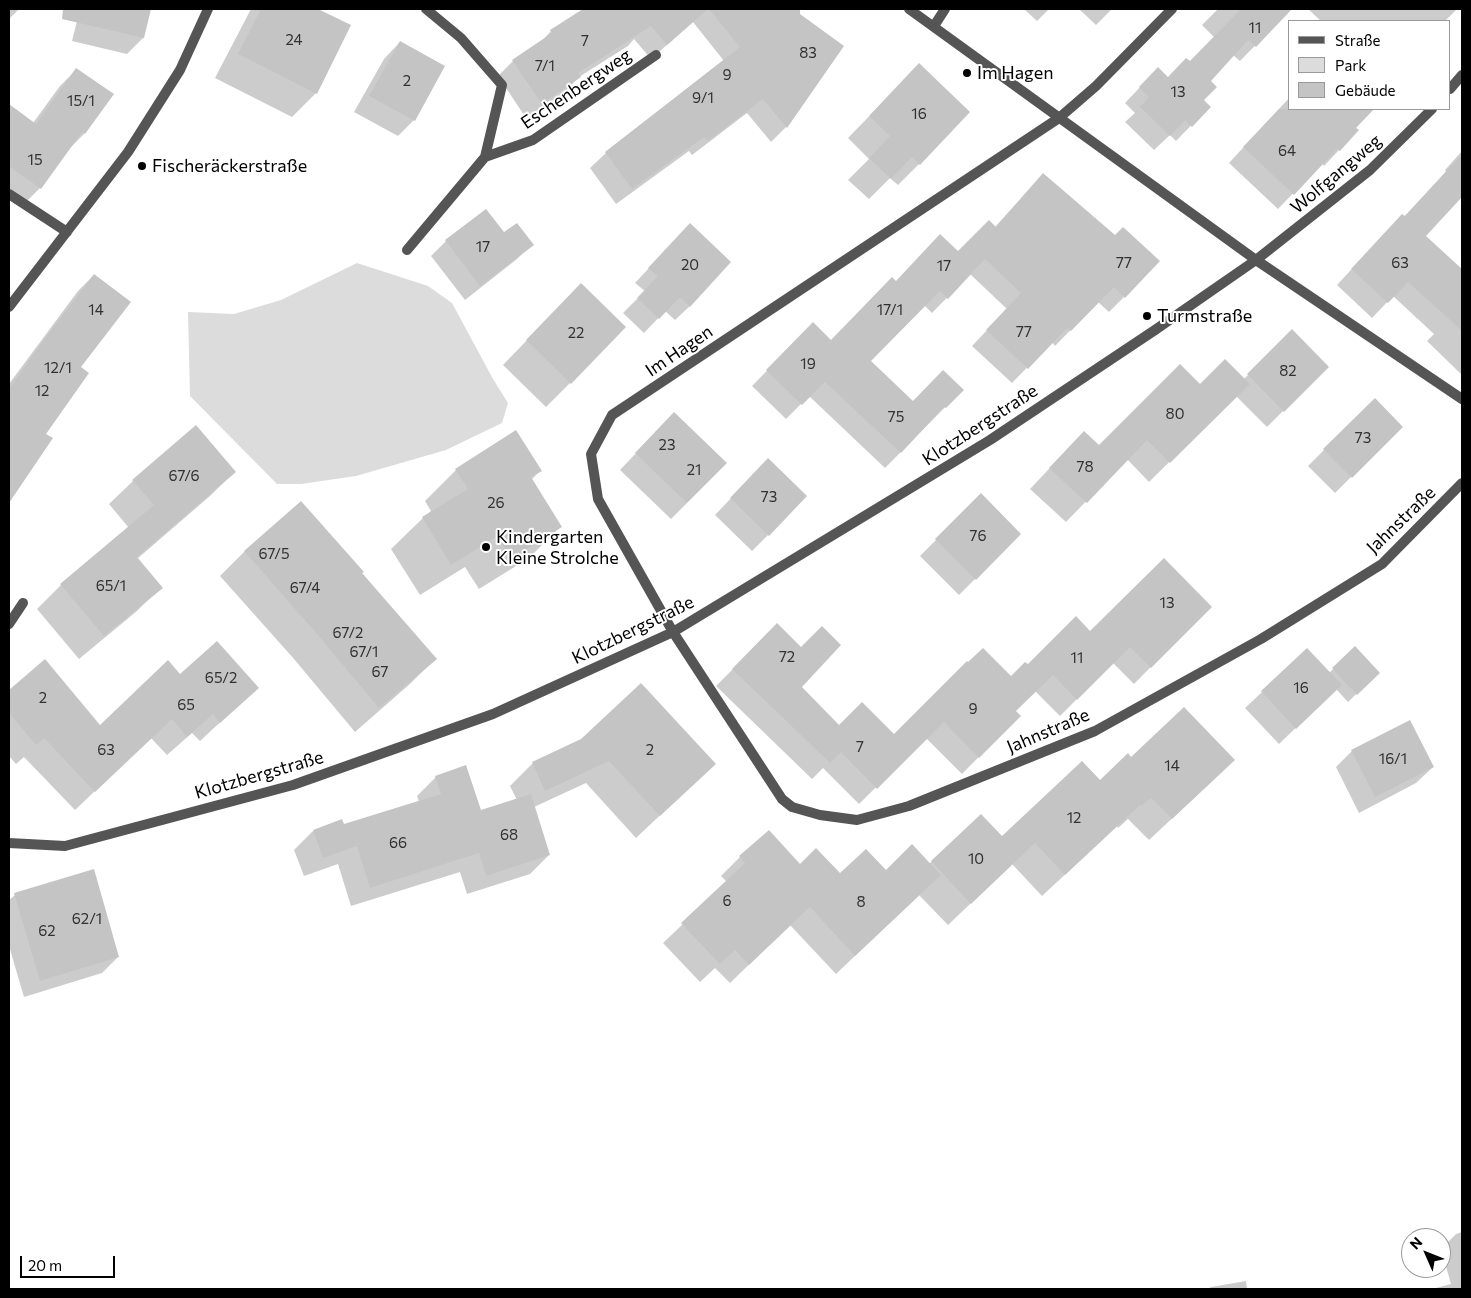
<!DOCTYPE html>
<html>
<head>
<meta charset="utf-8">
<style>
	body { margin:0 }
	#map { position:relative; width:1471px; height:1298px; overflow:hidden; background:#fff; font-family:Commissioner,sans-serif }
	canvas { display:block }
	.frame { position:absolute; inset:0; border:10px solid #000; pointer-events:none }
	.legend { position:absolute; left:1288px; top:20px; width:162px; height:90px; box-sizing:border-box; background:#fff; border:1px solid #999; margin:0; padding:6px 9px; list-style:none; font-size:15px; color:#000 }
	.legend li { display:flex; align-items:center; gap:10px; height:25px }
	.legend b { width:25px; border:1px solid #999 }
	.north { position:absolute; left:1401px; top:1228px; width:50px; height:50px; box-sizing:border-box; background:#fff; border:1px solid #999; border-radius:50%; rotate:314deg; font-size:14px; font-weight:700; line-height:20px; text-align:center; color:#000 }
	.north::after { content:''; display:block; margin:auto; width:18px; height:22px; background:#000; clip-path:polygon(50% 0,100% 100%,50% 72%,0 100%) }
	.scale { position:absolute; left:20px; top:1256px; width:95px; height:22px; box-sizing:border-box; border:2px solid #000; border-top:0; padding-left:6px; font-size:15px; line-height:18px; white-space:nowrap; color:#000; -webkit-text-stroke:4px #fff; paint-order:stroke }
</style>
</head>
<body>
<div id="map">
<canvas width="1471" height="1298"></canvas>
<div class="frame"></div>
<ul class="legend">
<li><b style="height:6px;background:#555"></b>Straße</li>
<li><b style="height:14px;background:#dcdcdc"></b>Park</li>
<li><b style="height:14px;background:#c4c4c4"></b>Gebäude</li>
</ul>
<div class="north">N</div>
<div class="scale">20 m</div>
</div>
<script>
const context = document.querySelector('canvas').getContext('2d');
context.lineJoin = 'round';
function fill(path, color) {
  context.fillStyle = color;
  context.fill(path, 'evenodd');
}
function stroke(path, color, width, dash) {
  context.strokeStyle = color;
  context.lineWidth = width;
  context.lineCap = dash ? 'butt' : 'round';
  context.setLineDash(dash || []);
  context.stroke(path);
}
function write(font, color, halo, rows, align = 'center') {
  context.font = font + ' Commissioner,sans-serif';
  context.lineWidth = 4;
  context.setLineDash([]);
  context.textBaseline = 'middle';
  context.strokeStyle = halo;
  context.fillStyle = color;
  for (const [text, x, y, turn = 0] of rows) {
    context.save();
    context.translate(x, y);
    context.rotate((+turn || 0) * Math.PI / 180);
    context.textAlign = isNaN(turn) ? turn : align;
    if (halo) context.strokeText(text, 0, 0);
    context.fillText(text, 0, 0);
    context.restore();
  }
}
const green = new Path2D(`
	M 357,263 L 428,286 L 452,303 L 493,379 L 508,403 L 502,423 L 446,450 L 356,476 L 301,484 L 277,484 L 190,396 L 188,312 L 234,314 L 281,300 Z`);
const shadow = new Path2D(`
	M 9,9 L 19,9 L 9,19 Z
	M 80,9 L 150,9 L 143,38 L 127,54 L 72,41 Z
	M 251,9 L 315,9 L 349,26 L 316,93 L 292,117 L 215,78 Z
	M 585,9 L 620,9 L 643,31 L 667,9 L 790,9 L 843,46 L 786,127 L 771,142 L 747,113 L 692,155 L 689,151 L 616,204 L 590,168 L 606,153 L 724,61 L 693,22 L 651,59 L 634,39 L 628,46 L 579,77 L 564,93 L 526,118 L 498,76 L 513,61 L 539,44 L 551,31 Z
	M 1024,9 L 1049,9 L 1037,21 Z
	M 1079,9 L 1112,9 L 1096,25 Z
	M 1218,9 L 1291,9 L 1240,61 L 1233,55 L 1209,81 L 1202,100 L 1209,107 L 1176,141 L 1170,135 L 1154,150 L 1125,122 L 1135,113 L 1125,103 L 1143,84 L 1167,78 L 1190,63 L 1214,37 L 1202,25 Z
	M 1308,9 L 1457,9 L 1445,21 L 1321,21 Z
	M 400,42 L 414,120 L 398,136 L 354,112 L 384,59 Z
	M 919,65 L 919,164 L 898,185 L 890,178 L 869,199 L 848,180 L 869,159 L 848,138 Z
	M 76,70 L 84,134 L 68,150 L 40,188 L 24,204 L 9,193 L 9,106 L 33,123 L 60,86 Z
	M 1290,97 L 1290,109 L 1372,109 L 1354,128 L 1339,150 L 1324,166 L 1322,163 L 1278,209 L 1229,163 Z
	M 1462,151 L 1462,195 L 1424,236 L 1462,271 L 1462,375 L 1427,341 L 1434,334 L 1393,296 L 1372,318 L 1337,285 L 1387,231 L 1404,217 L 1446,172 L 1445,170 Z
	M 1043,174 L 1124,297 L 1109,312 L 1098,302 L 1055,346 L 1052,342 L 1012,383 L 972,346 L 1007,309 L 970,274 L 932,313 L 924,305 L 869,362 L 913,402 L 962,390 L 885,468 L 809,396 L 786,419 L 752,386 L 798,339 L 831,341 L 895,282 L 958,253 L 995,227 Z
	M 504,234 L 532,244 L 517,259 L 465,300 L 431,256 L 446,241 Z
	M 676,239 L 690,306 L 675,320 L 665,311 L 644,333 L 623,313 L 645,291 L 635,283 Z
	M 94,275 L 80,367 L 18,487 L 9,496 L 9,384 L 78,291 Z
	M 557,309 L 570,383 L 546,407 L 503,365 Z
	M 1292,331 L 1327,367 L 1267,427 L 1236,396 L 1149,482 L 1127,459 L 1066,522 L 1030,489 L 1064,453 L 1099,447 L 1200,386 L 1244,379 Z
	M 1374,400 L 1401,427 L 1335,493 L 1308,466 Z
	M 658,430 L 687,503 L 671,519 L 620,470 Z
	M 456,470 L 540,471 L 531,480 L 560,527 L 529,558 L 479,589 L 465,567 L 420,595 L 391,549 L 423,518 L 431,511 L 425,501 Z
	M 234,472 L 210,496 L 137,559 L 161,587 L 137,611 L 79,659 L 37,609 L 61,585 L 129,528 L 109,504 L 133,481 Z
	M 752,476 L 768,535 L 752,551 L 715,515 Z
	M 981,495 L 1020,534 L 959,595 L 920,556 Z
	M 301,502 L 435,659 L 411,683 L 355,732 L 294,659 L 220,576 L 244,552 Z
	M 1210,607 L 1134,684 L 1113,663 L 1060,716 L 1035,691 L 1015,711 L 1019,716 L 962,774 L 926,738 L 859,804 L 823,768 L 812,779 L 716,686 L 777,625 L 800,687 L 839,727 L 894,736 L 1011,678 L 1028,666 L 1090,632 Z
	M 1355,648 L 1378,673 L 1348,702 L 1336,689 L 1279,744 L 1245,708 L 1307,650 L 1329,673 Z
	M 45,661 L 100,727 L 180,676 L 257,688 L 200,741 L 192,733 L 167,755 L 151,738 L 75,810 L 24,757 L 16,764 L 9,756 L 9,691 Z
	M 582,740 L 691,786 L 636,838 L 586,783 L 534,807 L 549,855 L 530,874 L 467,894 L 460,872 L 351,906 L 338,864 L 304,876 L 294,850 L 313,831 L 344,826 L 419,802 L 417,796 L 436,777 L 480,812 L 517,800 L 510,786 L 533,763 Z
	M 1352,751 L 1433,767 L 1416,783 L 1359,813 L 1336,767 Z
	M 1131,758 L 1211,782 L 1149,840 L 1128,819 L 1118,828 L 1117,826 L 1042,896 L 1012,864 L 948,925 L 919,895 L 836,974 L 790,925 L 730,983 L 715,968 L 700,982 L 663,943 L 727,882 L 721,876 L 740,857 L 800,865 L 840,875 L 886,872 L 929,864 L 981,815 L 1002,838 L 1100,782 Z
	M 15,895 L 118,957 L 102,973 L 24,997 L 9,946 L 9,900 Z
	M 1462,1232 L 1462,1289 L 1432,1289 L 1451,1284 L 1441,1249 L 1456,1234 Z
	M 1246,1281 L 1247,1289 L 1208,1289 L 1211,1287 Z`);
const building = new Path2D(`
	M 63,9 L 151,9 L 144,38 L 62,19 Z
	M 261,9 L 318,9 L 351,25 L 317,94 L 238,54 Z
	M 583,9 L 708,9 L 667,45 L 651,26 L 578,73 L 581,77 L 542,104 L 512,60 L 552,33 L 550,30 Z
	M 709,9 L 800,9 L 800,14 L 844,46 L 787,128 L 763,99 L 708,141 L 704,137 L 632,189 L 605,152 L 740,47 Z
	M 1241,9 L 1292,9 L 1256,47 L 1248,40 L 1211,81 L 1217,87 L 1204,100 L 1211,107 L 1192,127 L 1185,120 L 1170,136 L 1140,107 L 1149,97 L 1139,87 L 1158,67 L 1168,77 L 1186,58 L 1190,61 Z
	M 400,41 L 445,66 L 415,121 L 369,96 Z
	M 919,63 L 970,112 L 920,165 L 912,157 L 891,179 L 869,158 L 890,136 L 869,116 Z
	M 76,68 L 114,94 L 85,134 L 82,132 L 41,189 L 9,166 L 9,104 L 36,124 Z
	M 1279,109 L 1374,109 L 1356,128 L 1359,130 L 1340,151 L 1337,149 L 1294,195 L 1243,147 Z
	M 1462,154 L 1462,197 L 1426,236 L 1462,269 L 1462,331 L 1408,282 L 1388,303 L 1351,269 L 1402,214 L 1405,216 Z
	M 1043,173 L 1115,235 L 1123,227 L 1160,261 L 1125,298 L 1114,287 L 1071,331 L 1067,328 L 1028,369 L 986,330 L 1021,293 L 985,259 L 948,299 L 940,291 L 871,361 L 913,401 L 943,370 L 964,390 L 946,408 L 944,407 L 901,453 L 825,382 L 802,405 L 766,370 L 813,322 L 831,340 L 892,277 L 896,281 L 940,234 L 958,251 L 989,220 L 996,227 Z
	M 486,209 L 504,232 L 517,223 L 534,245 L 480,286 L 445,240 Z
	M 690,223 L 731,262 L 690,307 L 680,297 L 659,319 L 637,298 L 658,276 L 648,268 Z
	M 94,274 L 131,302 L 81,367 L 89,373 L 46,434 L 53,438 L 9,503 L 9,389 L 42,342 Z
	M 581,283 L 626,327 L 571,384 L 526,340 Z
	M 1292,329 L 1329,367 L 1284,412 L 1247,374 Z
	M 1225,359 L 1250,384 L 1170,463 L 1147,440 L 1087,503 L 1049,468 L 1084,431 L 1099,445 L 1180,364 L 1200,384 Z
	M 1375,398 L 1403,427 L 1352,478 L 1323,449 Z
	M 674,412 L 727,463 L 687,503 L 635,453 Z
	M 196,425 L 236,472 L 137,557 L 163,588 L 104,636 L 60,584 L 154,505 L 132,480 Z
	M 516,430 L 542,471 L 531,477 L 562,527 L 511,559 L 497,536 L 451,565 L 422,517 L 468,489 L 455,469 Z
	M 768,458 L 807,496 L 769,536 L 730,498 Z
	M 981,493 L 1021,534 L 976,580 L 935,539 Z
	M 301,501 L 364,572 L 362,573 L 437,659 L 379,708 L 318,635 L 244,551 Z
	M 1164,558 L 1212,607 L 1151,668 L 1130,647 L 1077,700 L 1053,675 L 1016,711 L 1021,716 L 979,758 L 944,722 L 877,789 L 841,752 L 830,763 L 732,669 L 777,623 L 801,647 L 822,626 L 841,645 L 802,687 L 839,725 L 862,702 L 894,734 L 967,661 L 968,662 L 983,648 L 1011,676 L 1025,662 L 1028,664 L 1076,616 L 1090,631 Z
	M 217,641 L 259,688 L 220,723 L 213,714 L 187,737 L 172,719 L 95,792 L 44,738 L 36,745 L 9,713 L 9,690 L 45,659 L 100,725 L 168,660 L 180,674 Z
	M 1355,646 L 1380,673 L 1357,695 L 1332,668 Z
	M 1307,648 L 1342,685 L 1296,729 L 1261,691 Z
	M 641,683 L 716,764 L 660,816 L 609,761 L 545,791 L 532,762 L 581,739 Z
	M 1184,707 L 1235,760 L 1172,819 L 1151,798 L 1141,806 L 1140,805 L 1065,875 L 1035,843 L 971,904 L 931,861 L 981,814 L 1002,836 L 1082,761 L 1100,780 L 1128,753 L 1131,757 Z
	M 1410,720 L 1434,767 L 1375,797 L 1351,750 Z
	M 466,765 L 481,810 L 531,794 L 550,855 L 486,876 L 479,853 L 370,888 L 357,846 L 323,858 L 313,830 L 342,819 L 344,824 L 441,794 L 435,776 Z
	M 769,830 L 800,864 L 816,848 L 840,873 L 866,849 L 886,870 L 912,844 L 941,875 L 855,956 L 810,907 L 749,965 L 735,950 L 720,964 L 681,923 L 745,863 L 739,856 Z
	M 94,869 L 119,957 L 40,981 L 14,893 Z`);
const lane = new Path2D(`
	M 934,26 L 945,9
	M 9,624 L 23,603`);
const street = new Path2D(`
	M 909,9 L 1256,260 L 1462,399
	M 1172,9 L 1096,86 L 1059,118 L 612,415 L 591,454 L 598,499 L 673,632 L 782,799 L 792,807 L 820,815 L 857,820 L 909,806 L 1095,731 L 1261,639 L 1382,564 L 1462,483
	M 1450,89 L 1462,75
	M 485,157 L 533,140 L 656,55
	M 9,194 L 67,232
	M 407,250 L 485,157 L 502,85 L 461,38 L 426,9
	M 9,307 L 128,152 L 180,70 L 208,9
	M 9,843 L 65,846 L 293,785 L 493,714 L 673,632 L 990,440 L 1155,330 L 1256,260 L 1370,170 L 1432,109`);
const markers = [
	[967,73,5,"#000"],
	[142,166,5,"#000"],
	[1147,316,5,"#000"],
	[486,547,5,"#000"]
];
const numberNames = [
	["11",1255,28],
	["24",294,40],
	["7",585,41],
	["83",808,53],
	["7/1",545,66],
	["9",727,75],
	["2",407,81],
	["13",1178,92],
	["9/1",703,98],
	["15/1",81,101],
	["16",919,114],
	["64",1287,151],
	["15",35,160],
	["17",483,247],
	["77",1124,263],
	["63",1400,263],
	["20",690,265],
	["17",944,266],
	["14",96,310],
	["17/1",890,310],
	["77",1024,332],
	["22",576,333],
	["19",808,364],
	["12/1",58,368],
	["82",1288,371],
	["12",42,391],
	["80",1175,414],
	["75",896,417],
	["73",1363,438],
	["23",667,445],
	["78",1085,467],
	["21",694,470],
	["67/6",184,476],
	["73",769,497],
	["26",496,503],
	["76",978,536],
	["67/5",274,554],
	["65/1",111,586],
	["67/4",305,588],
	["13",1167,603],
	["67/2",348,633],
	["67/1",364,652],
	["72",787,657],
	["11",1077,658],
	["67",380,672],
	["65/2",221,678],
	["16",1301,688],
	["2",43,698],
	["65",186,705],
	["9",973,709],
	["7",860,747],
	["63",106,750],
	["2",650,750],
	["16/1",1393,759],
	["14",1172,766],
	["12",1074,818],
	["68",509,835],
	["66",398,843],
	["10",976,859],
	["6",727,901],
	["8",861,902],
	["62/1",87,919],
	["62",47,931]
];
const poiNames = [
	["Im Hagen",977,73],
	["Fischeräckerstraße",152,166],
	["Turmstraße",1157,316],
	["Kindergarten",496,537],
	["Kleine Strolche",496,558]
];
const streetNames = [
	["Eschenbergweg",576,89,-34],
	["Wolfgangweg",1336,174,-40],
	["Im Hagen",679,351,-34],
	["Klotzbergstraße",980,425,-33],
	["Jahnstraße",1401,520,-44],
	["Klotzbergstraße",633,630,-26],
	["Jahnstraße",1048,731,-23],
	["Klotzbergstraße",259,775,-16]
];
fill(green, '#dcdcdc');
fill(shadow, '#0003');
fill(building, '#c4c4c4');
stroke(lane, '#555', 10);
stroke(street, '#555', 10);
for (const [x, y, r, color] of markers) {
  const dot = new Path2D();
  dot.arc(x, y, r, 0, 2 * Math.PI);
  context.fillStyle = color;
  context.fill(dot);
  stroke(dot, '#fff', 2);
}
write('15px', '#313131', null, numberNames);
write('18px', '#000', '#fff', poiNames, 'left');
write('18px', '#000', '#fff', streetNames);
</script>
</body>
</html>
